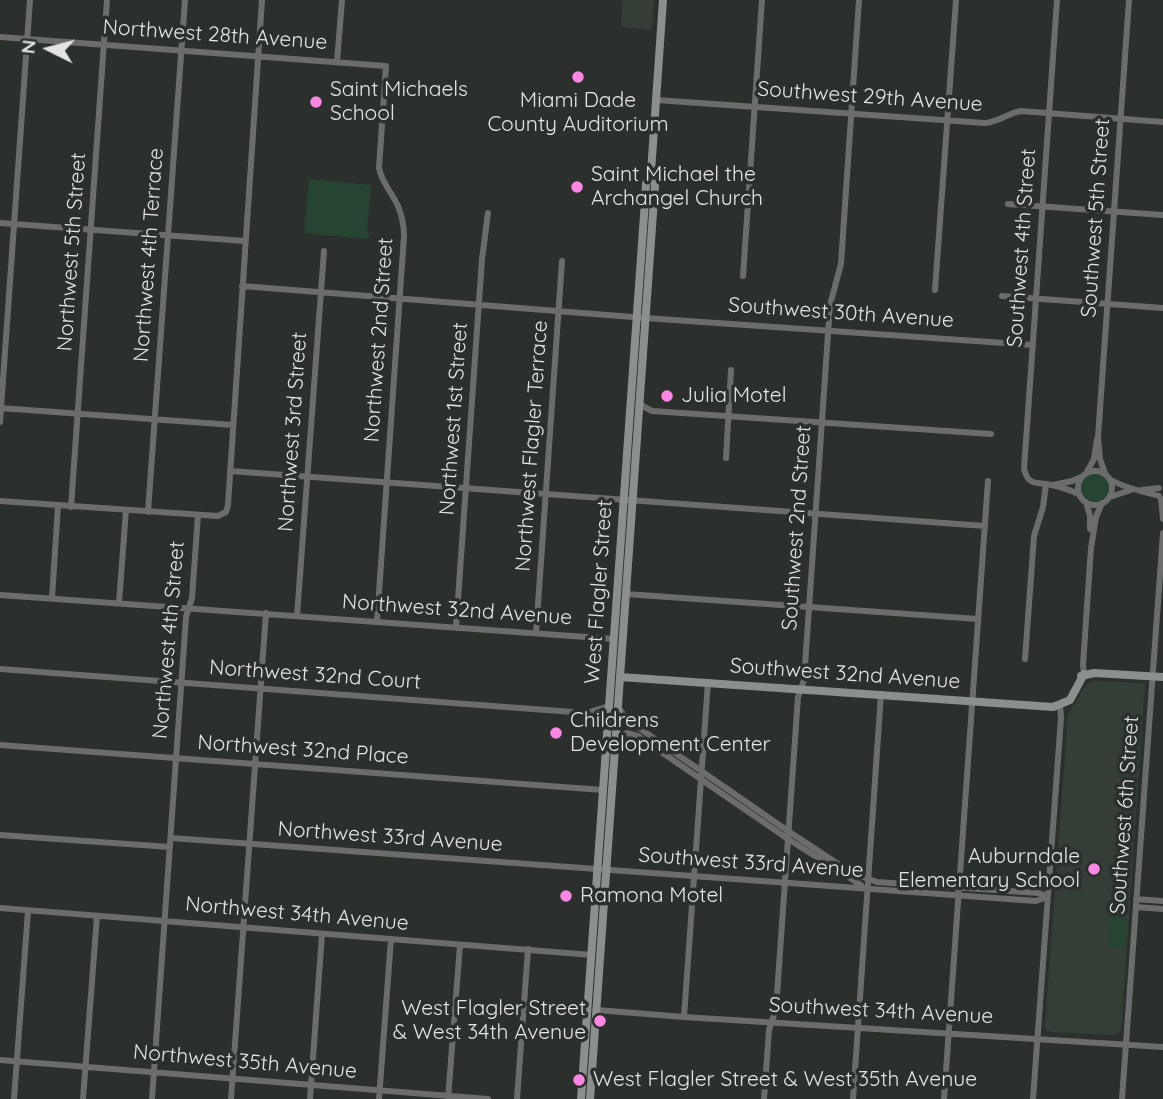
<!DOCTYPE html>
<html>
<head>
<meta charset="utf-8">
<style>
	body { margin:0 }
	#map { position:relative; width:1163px; height:1099px; overflow:hidden; background:#2b302d; font-family:Quicksand,sans-serif }
	canvas { display:block }
	.north { position:absolute; left:14px; top:14px; width:70px; height:70px; -webkit-text-stroke:5px #2b302d; paint-order:stroke; rotate:276deg; font-size:19px; font-weight:700; line-height:28px; text-align:center; color:#e2e5e3 }
	.north::after { content:''; display:block; margin:auto; width:24px; height:32px; background:#e2e5e3; clip-path:polygon(50% 0,100% 100%,50% 72%,0 100%) }
</style>
</head>
<body>
<div id="map">
<canvas width="1163" height="1099"></canvas>
<div class="north">N</div>
</div>
<script>
const context = document.querySelector('canvas').getContext('2d');
context.lineJoin = 'round';
function fill(path, color) {
  context.fillStyle = color;
  context.fill(path, 'evenodd');
}
function stroke(path, color, width, dash) {
  context.strokeStyle = color;
  context.lineWidth = width;
  context.lineCap = dash ? 'butt' : 'round';
  context.setLineDash(dash || []);
  context.stroke(path);
}
function write(font, color, halo, rows, align = 'center') {
  context.font = font + ' Quicksand,sans-serif';
  context.lineWidth = 7;
  context.setLineDash([]);
  context.textBaseline = 'middle';
  context.strokeStyle = halo;
  context.fillStyle = color;
  for (const [text, x, y, turn = 0] of rows) {
    context.save();
    context.translate(x, y);
    context.rotate((+turn || 0) * Math.PI / 180);
    context.textAlign = isNaN(turn) ? turn : align;
    if (halo) context.strokeText(text, 0, 0);
    context.fillText(text, 0, 0);
    context.restore();
  }
}
const built = new Path2D(`
	M 622,0 L 654,0 L 652,30 L 621,27 Z
	M 1094,681 L 1145,683 L 1121,1031 L 1116,1035 L 1051,1032 L 1046,1030 L 1045,1025 L 1068,714 L 1087,684 Z`);
const green = new Path2D(`
	M 309,179 L 371,185 L 367,231 L 370,235 L 366,239 L 304,233 Z
	M1081 487a14 14 0 1 1 28 0a14 14 0 1 1-28 0Z
	M 1112,888 L 1127,889 L 1125,912 L 1110,911 Z
	M 1111,916 L 1127,917 L 1125,948 L 1108,947 Z`);
const street = new Path2D(`
	M 1057,0 L 1024,469 C 1029,488 1038,481 1052,485 C 1061,487 1071,490 1080,495
	M 0,37 L 386,66 L 379,168 C 382,183 392,193 398,206 C 402,216 404,226 404,236 L 377,621
	M 337,62 L 342,0
	M 656,100 L 985,123 C 999,122 1008,113 1021,111 L 1163,122
	M 1008,204 L 1163,215
	M 0,223 L 245,241
	M 743,276 L 762,0
	M 242,286 L 645,318 L 1033,345
	M 935,290 L 956,0
	M 1002,296 L 1163,308
	M 639,404 L 652,411 L 991,434
	M 0,408 L 233,425
	M 0,422 L 30,0
	M 726,458 L 731,370
	M1078 488a17 17 0 1 1 34 0a17 17 0 1 1-34 0Z
	M 230,471 L 985,526
	M 1087,472 L 1094,459 L 1097,439
	M 1105,473 L 1100,459 L 1098,437 L 1129,0
	M 1111,480 C 1127,489 1142,491 1159,496
	M 1053,485 L 1072,481 L 1081,477
	M 1142,490 L 1159,488
	M 1110,497 L 1131,490
	M 1161,499 L 1163,519
	M 0,501 L 218,516 L 226,512 L 228,505 L 262,0
	M 1086,502 L 1090,516 L 1090,529
	M 71,507 L 107,0
	M 148,512 L 185,0
	M 626,594 L 978,619
	M 0,595 L 614,639
	M 52,598 L 58,506
	M 119,603 L 126,510
	M 297,616 L 324,251
	M 456,628 L 482,259 L 488,213
	M 536,633 L 562,261
	M 1025,659 L 1034,536 L 1043,507 L 1046,484
	M 0,669 L 586,713 L 609,706
	M 1084,674 L 1083,665 L 1091,548 L 1096,517 L 1102,503
	M 618,707 L 627,719 L 642,730 L 788,831 L 852,873 L 877,882 L 1039,893 L 1047,897
	M 586,713 L 608,724
	M 616,738 L 627,733 L 638,736 L 788,839 L 861,885
	M 0,745 L 603,790
	M 0,835 L 170,847
	M 171,838 L 1036,901 L 1047,897
	M 1136,899 L 1163,901
	M 1136,907 L 1163,909
	M 0,908 L 592,955
	M 597,1010 L 684,1017 L 1163,1047
	M 684,1017 L 708,682
	M 0,1060 L 488,1099
	M 14,1099 L 28,911
	M 83,1099 L 97,916
	M 152,1099 L 186,617 L 192,598 L 198,515
	M 231,1099 L 266,613
	M 310,1099 L 322,934
	M 379,1099 L 391,939
	M 448,1099 L 460,945
	M 517,1099 L 528,949
	M 764,1099 L 769,1030 L 776,1009 L 798,697 L 804,680 L 830,305 L 841,264 L 859,0
	M 853,1099 L 881,694
	M 944,1099 L 988,481
	M 1033,1099 L 1061,718 L 1060,705
	M 1122,1099 L 1163,533`);
const secondary = new Path2D(`
	M 1081,676 L 1094,673 L 1163,677
	M 620,677 L 1053,707 L 1070,700 L 1084,674
	M 581,1099 L 645,201 L 646,184 L 651,172 L 663,0
	M 590,1099 L 655,185 L 651,172`);
const markers = [
	[578,77,7,"#fc86e3"],
	[316,102,7,"#fc86e3"],
	[577,187,7,"#fc86e3"],
	[667,396,7,"#fc86e3"],
	[556,733,7,"#fc86e3"],
	[1094,869,7,"#fc86e3"],
	[566,896,7,"#fc86e3"],
	[600,1021,7,"#fc86e3"],
	[579,1080,7,"#fc86e3"]
];
const streetNames = [
	["Northwest 28th Avenue",215,35,4],
	["Southwest 29th Avenue",870,97,4],
	["Southwest 5th Street",1096,218,-86],
	["Southwest 4th Street",1022,248,-86],
	["Northwest 5th Street",72,252,-86],
	["Northwest 4th Terrace",149,255,-86],
	["Southwest 30th Avenue",841,313,4],
	["Northwest 2nd Street",379,340,-86],
	["Northwest 1st Street",454,419,-86],
	["Northwest 3rd Street",293,432,-86],
	["Northwest Flagler Terrace",532,446,-86],
	["Southwest 2nd Street",797,528,-86],
	["West Flagler Street",599,592,-86],
	["Northwest 32nd Avenue",457,610,4],
	["Northwest 4th Street",169,640,-85],
	["Southwest 32nd Avenue",845,674,4],
	["Northwest 32nd Court",315,675,4],
	["Northwest 32nd Place",303,750,4],
	["Southwest 6th Street",1125,815,-86],
	["Northwest 33rd Avenue",390,837,4],
	["Southwest 33rd Avenue",751,863,4],
	["Northwest 34th Avenue",297,914,5],
	["Southwest 34th Avenue",881,1011,3],
	["Northwest 35th Avenue",245,1062,5]
];
const poiNames = [
	["Saint Michaels",330,90],
	["School",330,114],
	["Miami Dade",578,101,"center"],
	["County Auditorium",578,125,"center"],
	["Saint Michael the",591,175],
	["Archangel Church",591,199],
	["Julia Motel",681,396],
	["Childrens",570,721],
	["Development Center",570,745],
	["Auburndale",1080,857,"right"],
	["Elementary School",1080,881,"right"],
	["Ramona Motel",580,896],
	["West Flagler Street",586,1009,"right"],
	["& West 34th Avenue",586,1033,"right"],
	["West Flagler Street & West 35th Avenue",593,1080]
];
fill(built, '#343e37');
fill(green, '#264432');
stroke(street, '#6a6d6b', 6);
stroke(secondary, '#8c908d', 8);
for (const [x, y, r, color] of markers) {
  const dot = new Path2D();
  dot.arc(x, y, r, 0, 2 * Math.PI);
  context.fillStyle = color;
  context.fill(dot);
  stroke(dot, '#2b302d', 2.5);
}
write('21px', '#e2e5e3', '#2b302d', streetNames);
write('21px', '#e2e5e3', '#2b302d', poiNames, 'left');
</script>
</body>
</html>
